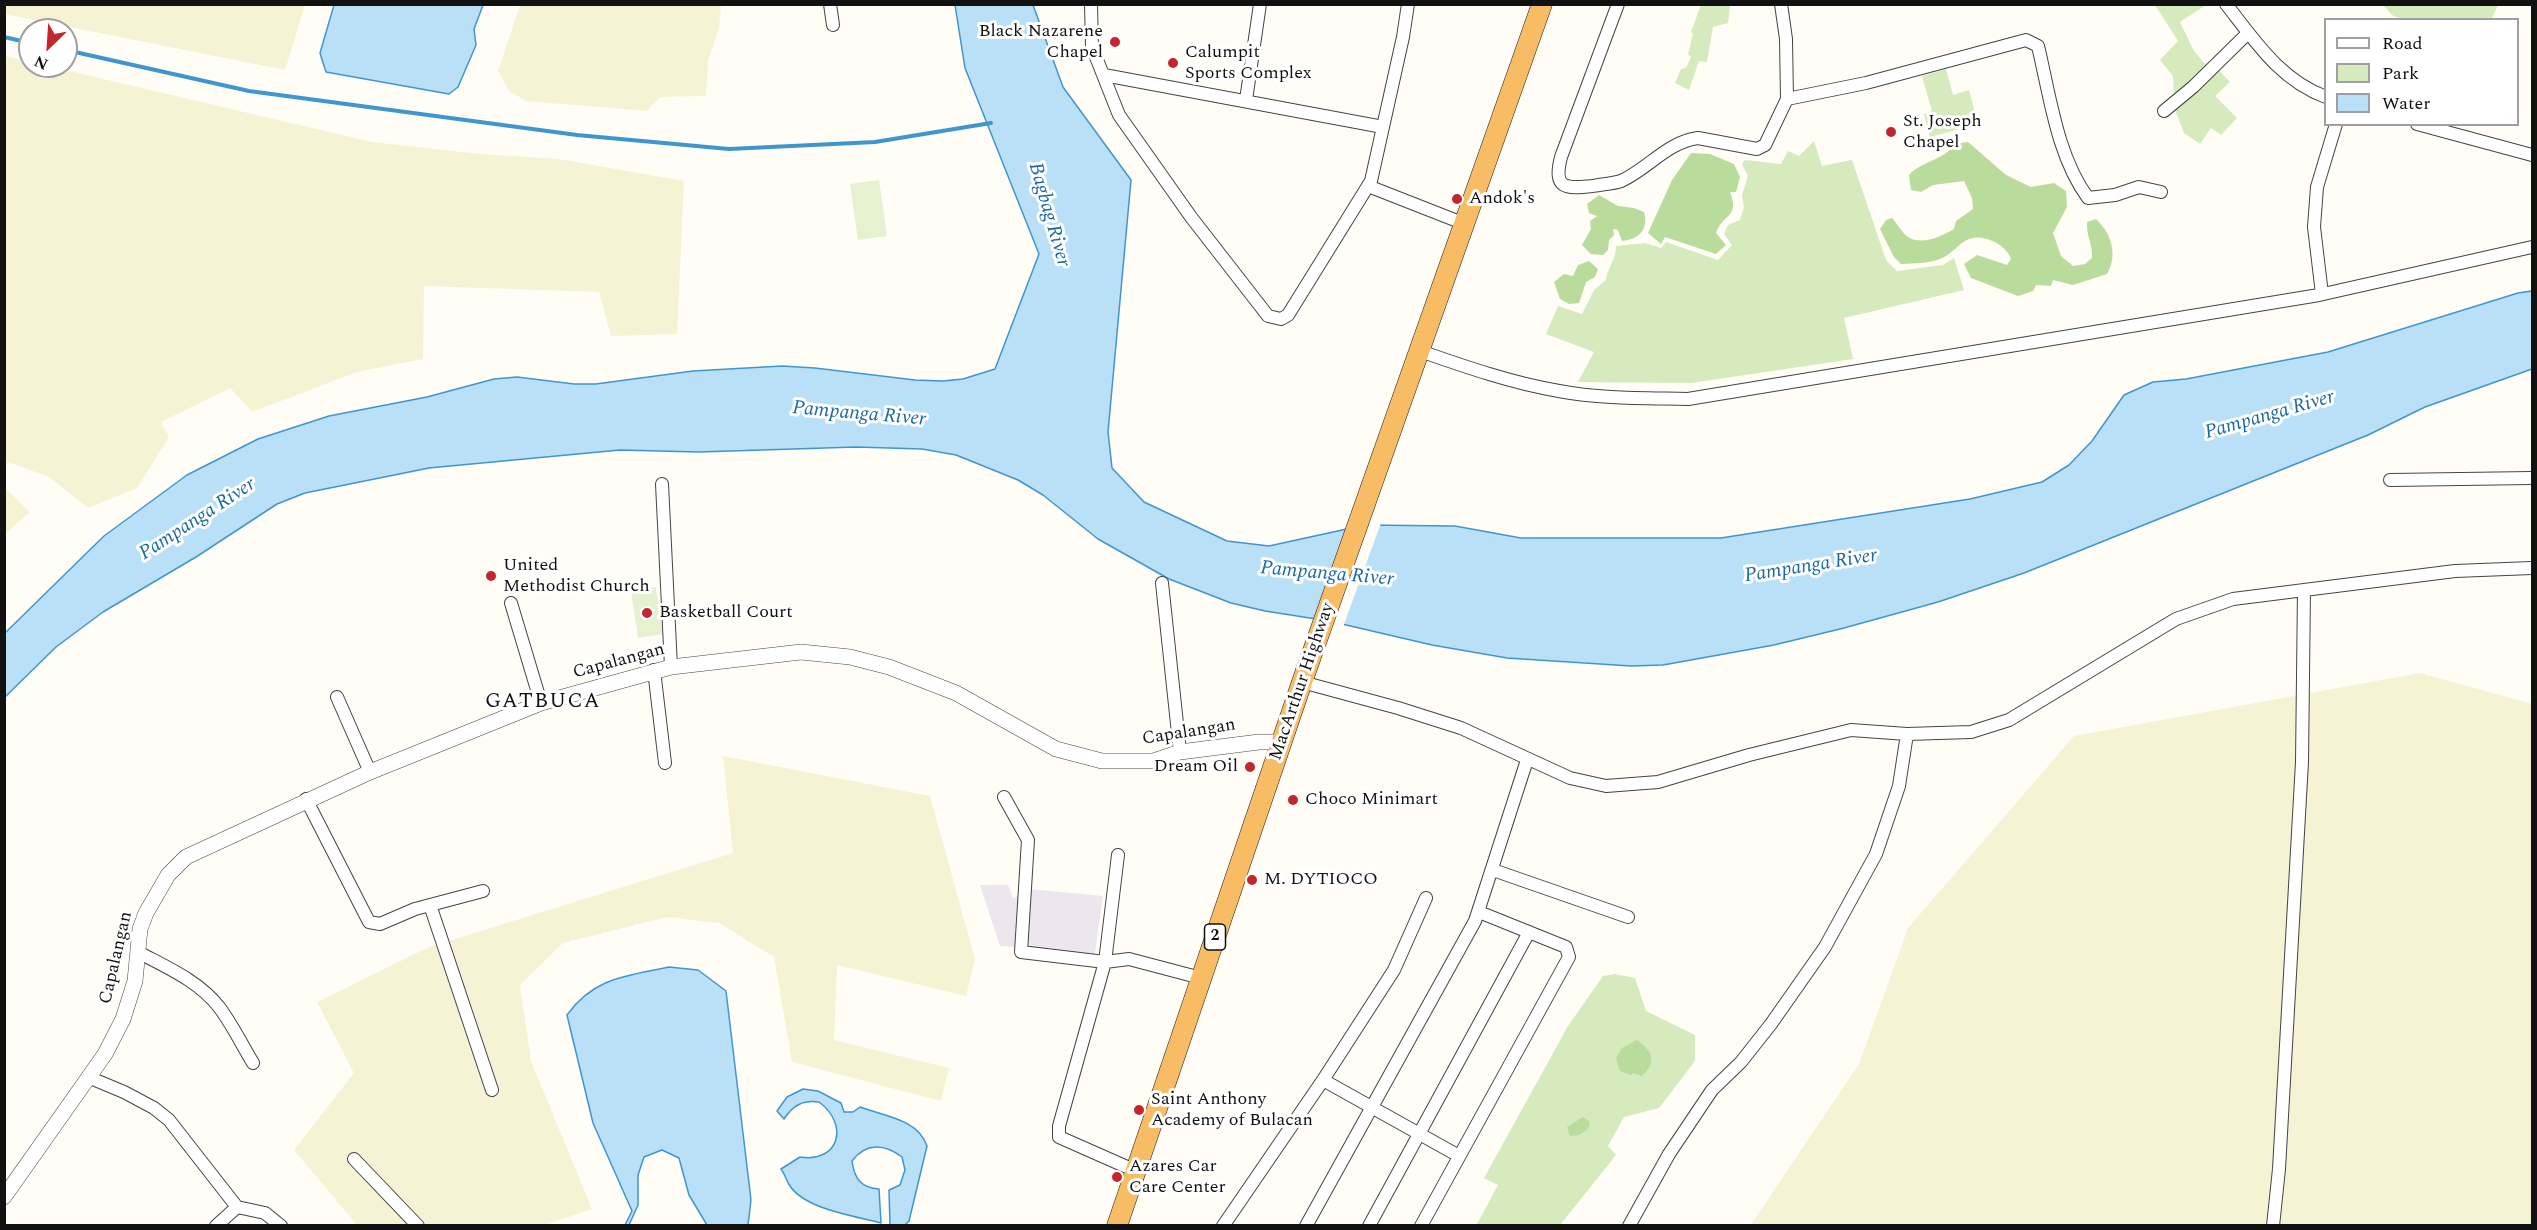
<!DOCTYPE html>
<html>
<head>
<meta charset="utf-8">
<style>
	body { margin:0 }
	#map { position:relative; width:2537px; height:1230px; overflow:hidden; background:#fffdf5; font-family:Spectral,serif }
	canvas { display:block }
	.frame { position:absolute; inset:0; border:6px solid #111; pointer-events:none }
	.legend { position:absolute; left:2324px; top:18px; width:195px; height:108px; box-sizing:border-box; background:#fff; border:2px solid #a0a0a0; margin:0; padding:8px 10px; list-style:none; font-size:18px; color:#111 }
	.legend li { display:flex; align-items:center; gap:12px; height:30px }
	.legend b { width:30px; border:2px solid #a0a0a0 }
	.north { position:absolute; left:18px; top:18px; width:60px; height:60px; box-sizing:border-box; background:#fff; border:2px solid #a0a0a0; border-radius:50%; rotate:205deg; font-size:16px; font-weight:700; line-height:24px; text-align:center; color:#111 }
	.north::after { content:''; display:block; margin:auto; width:21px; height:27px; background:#c4262e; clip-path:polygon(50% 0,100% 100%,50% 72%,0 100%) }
</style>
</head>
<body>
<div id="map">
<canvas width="2537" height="1230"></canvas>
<div class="frame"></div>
<ul class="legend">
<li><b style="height:8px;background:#fff"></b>Road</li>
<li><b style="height:16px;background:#d5ebbd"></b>Park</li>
<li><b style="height:16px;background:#b9e0f7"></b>Water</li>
</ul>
<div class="north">N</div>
</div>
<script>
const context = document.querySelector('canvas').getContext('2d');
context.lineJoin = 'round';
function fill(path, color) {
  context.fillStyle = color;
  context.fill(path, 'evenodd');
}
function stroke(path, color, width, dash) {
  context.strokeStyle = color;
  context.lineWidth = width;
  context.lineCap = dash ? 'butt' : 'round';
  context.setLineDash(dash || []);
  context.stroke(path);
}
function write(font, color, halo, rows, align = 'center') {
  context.font = font + ' Spectral,serif';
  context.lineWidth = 6;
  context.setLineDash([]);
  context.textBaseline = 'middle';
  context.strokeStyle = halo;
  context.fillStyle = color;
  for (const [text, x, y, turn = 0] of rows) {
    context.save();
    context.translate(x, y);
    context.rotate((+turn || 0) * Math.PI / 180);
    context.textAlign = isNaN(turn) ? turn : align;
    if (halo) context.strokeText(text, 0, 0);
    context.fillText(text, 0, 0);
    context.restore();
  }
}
const industrial = new Path2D(`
	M 980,885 L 1008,885 L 1013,898 L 1021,895 L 1017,947 L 1000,946 Z
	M 1029,889 L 1103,896 L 1094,960 L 1024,950 Z`);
const farmland = new Path2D(`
	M 4,5 L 5,4 L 305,5 L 285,70 L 5,14 Z
	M 520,5 L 721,5 L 719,29 L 708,61 L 706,96 L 660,97 L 647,111 L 526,101 L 509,91 L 498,71 Z
	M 5,56 L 30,62 L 30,66 L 48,66 L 372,142 L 481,154 L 559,159 L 684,181 L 677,334 L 611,336 L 599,292 L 424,286 L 423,359 L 357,372 L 252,412 L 230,388 L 161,422 L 169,437 L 137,488 L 88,508 L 49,477 L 8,462 L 5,466 Z
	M 5,488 L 30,512 L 5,534 L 4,534 Z
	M 2420,673 L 2532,704 L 2532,1225 L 1750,1226 L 1859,1064 L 1908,928 L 2074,736 Z
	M 723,756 L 930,796 L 975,959 L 966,996 L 837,965 L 834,1040 L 949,1068 L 941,1101 L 792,1062 L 774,957 L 719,923 L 667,917 L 563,943 L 520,985 L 531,1061 L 592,1209 L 545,1225 L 357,1225 L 294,1150 L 354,1073 L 317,1002 L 429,947 L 733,853 Z`);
const green = new Path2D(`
	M 1701,5 L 1730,5 L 1728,23 L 1713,27 L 1707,62 L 1699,61 L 1689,90 L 1675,83 L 1681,69 L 1686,68 L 1691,57 L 1688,54 L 1693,34 L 1691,32 Z
	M 2155,5 L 2206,5 L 2180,22 L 2194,51 L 2210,70 L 2215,66 L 2230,82 L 2215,96 L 2237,118 L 2221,135 L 2211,128 L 2200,144 L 2184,133 L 2175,110 L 2173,76 L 2160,60 L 2178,41 Z
	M 2383,5 L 2383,4 L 2498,5 L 2491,20 L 2401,19 L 2392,15 Z
	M 1946,69 L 1953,95 L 1969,90 L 1978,124 L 1930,137 L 1924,114 L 1932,111 L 1922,76 Z
	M 1814,141 L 1822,166 L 1852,160 L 1886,260 L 1897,271 L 1943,265 L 1954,258 L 1964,290 L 1844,318 L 1853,359 L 1691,383 L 1578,382 L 1594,352 L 1546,334 L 1558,306 L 1582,314 L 1594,290 L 1606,280 C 1608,267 1616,259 1616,246 L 1645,243 L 1661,248 L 1666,242 L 1718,260 L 1732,245 L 1724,234 L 1728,225 L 1740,220 L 1744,207 L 1742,195 L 1748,176 L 1742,164 L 1745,160 L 1781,164 L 1788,151 L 1799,156 Z
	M 1615,974 L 1635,978 L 1646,1011 L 1695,1035 L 1695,1061 L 1659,1108 L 1624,1117 L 1608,1146 L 1616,1155 L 1560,1225 L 1476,1226 L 1498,1185 L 1484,1178 L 1568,1026 L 1603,976 Z`);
const forest = new Path2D(`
	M 1968,142 L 2006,175 L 2031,187 L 2054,183 L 2066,191 L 2067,207 L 2053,233 L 2061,256 L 2073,266 L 2085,264 L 2092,258 C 2093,245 2086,236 2087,222 L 2096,219 C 2112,234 2118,255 2107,274 L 2073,285 L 2053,280 L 2051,286 L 2036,285 L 2033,291 L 2018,296 L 1971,278 L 1964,264 L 1977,255 L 2007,265 L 2011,259 C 2007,245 1983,233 1969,239 C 1960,242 1952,254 1942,258 C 1929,264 1915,263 1901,264 L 1894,257 L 1880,229 L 1886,220 L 1892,218 C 1897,223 1902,233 1908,237 C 1922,246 1942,236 1954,229 L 1956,221 L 1973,209 L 1972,198 L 1964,181 L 1933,185 L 1921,192 L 1911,190 L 1909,175 C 1922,161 1944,160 1955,144 Z
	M 1691,153 L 1710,154 L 1734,164 L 1740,177 L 1736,192 L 1730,192 C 1740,218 1723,213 1716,233 L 1726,245 L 1716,254 L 1665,237 L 1661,244 L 1648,233 L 1672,180 Z
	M 1599,195 L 1618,206 L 1634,208 L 1644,212 C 1649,230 1639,239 1622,241 L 1618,230 L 1613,229 L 1614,235 L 1609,240 L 1608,250 L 1603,255 L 1591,254 L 1582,245 L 1591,229 L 1590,221 L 1597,216 L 1589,213 L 1587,204 Z
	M 1589,261 L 1598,269 L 1595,277 L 1586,282 L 1579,303 L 1569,304 L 1560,299 L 1554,282 L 1564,274 L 1573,276 L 1578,265 Z
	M 1637,1040 C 1652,1051 1658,1061 1642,1076 L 1633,1073 L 1631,1075 L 1620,1071 L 1616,1058 L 1622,1048 Z
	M 1583,1117 L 1590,1122 L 1588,1129 L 1579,1135 L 1570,1136 L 1567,1127 Z`);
const pitch = new Path2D(`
	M 879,180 L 887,236 L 858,240 L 850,184 Z
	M 656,587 L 663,634 L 638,638 L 631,591 Z`);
const water = new Path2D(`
	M 334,5 L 483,5 L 474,29 L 476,45 L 458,87 L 449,94 L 326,72 L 320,53 Z
	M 955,5 L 1033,5 L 1063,87 L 1131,180 L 1108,432 L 1112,468 L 1144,502 L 1227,541 L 1269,546 L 1365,525 L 1455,526 L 1521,538 L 1721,538 L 1970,499 L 2042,482 L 2069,465 L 2092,441 L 2124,395 L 2153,382 L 2186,379 L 2328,352 L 2518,293 L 2532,291 L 2532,369 L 2425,407 L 2368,435 L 2024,573 L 1938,602 L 1844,628 L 1774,645 L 1663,665 L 1631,666 L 1507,658 L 1432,645 L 1329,621 L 1265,611 L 1231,603 L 1169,579 L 1098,539 L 1043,495 L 1018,480 L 956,455 L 922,449 L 856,447 L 699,452 L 620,450 L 429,468 L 305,493 L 277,504 L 196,557 L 103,612 L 56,647 L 5,697 L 5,633 L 104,536 L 187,475 L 258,439 L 329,416 L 427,397 L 494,379 L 517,377 L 574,384 L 596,384 L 693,371 L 782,366 L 815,368 L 915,380 L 943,381 L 963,379 L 995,369 L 1039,254 L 965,68 Z
	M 669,967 L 698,970 L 726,991 L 751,1200 L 748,1225 L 707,1225 L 689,1195 L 679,1158 L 662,1150 L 644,1157 L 638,1175 L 638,1205 L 629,1225 L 625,1225 L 632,1211 L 593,1123 L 567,1015 C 594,977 627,976 669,967 Z
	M 803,1089 L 818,1091 L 841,1103 L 844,1112 L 853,1112 L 860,1107 C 884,1116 918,1119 927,1146 L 909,1221 L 905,1225 L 890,1225 L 889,1190 L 900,1185 L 905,1170 L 902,1157 C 885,1144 866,1142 852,1161 C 854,1178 861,1188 879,1189 L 881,1223 C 855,1216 805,1209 790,1186 C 786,1180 785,1174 781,1169 L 800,1157 C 840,1163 849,1124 819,1102 C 803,1100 793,1105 784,1119 L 777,1111 L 787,1097 Z`);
const pier = new Path2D(`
	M 1365,522 L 1381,523 L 1343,627 L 1329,624 Z`);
const stream = new Path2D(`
	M 4,37 L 30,43
	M 66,50 L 249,91 L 577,135 L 729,149 L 875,142 L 991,123`);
const minor = new Path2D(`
	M 830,4 L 833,25
	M 1091,4 L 1092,47 L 1119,115 L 1191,217 L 1268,316 L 1281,319 L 1288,315 L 1371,181 L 1403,37 L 1408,4
	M 1618,4 L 1561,157 C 1553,189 1565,189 1593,186 C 1602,184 1612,184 1621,181 C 1648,169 1667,142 1698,138 L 1757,149 L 1765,145 L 1787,99 L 1866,83 L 2026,40 L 2038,46 C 2050,96 2057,156 2088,198 L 2115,195 L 2139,187 L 2161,192
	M 1781,4 L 1786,39 L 1787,99
	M 2226,4 C 2255,41 2280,80 2326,97
	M 1104,75 L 1383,127
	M 1246,100 L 1260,4
	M 2164,111 L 2193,87 L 2248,33
	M 2417,124 L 2532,155
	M 1368,186 L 1465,224
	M 2322,294 L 2314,227 L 2317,187 L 2336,124
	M 1420,351 C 1466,367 1512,383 1559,391 C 1601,399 1645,398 1688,399 L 2319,295 L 2532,247
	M 2390,480 L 2532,478
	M 662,484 L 671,667
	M 1162,583 L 1180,752
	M 511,603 L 541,703
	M 654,670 L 665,763
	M 1302,682 L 1398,708 L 1461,728 L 1570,778 L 1606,786 L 1658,782 L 1749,755 L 1851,730 L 1907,734 L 1971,732 L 2009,720 L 2176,619 L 2233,599 L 2455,571 L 2532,568
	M 337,697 L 370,772
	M 1004,797 L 1028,840 L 1021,952 L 1105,962 L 1129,959 L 1201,978
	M 306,799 L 369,922 L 380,924 L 415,909 L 483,891
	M 1118,855 L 1105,962 L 1059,1126 L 1059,1137 L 1136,1171
	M 1493,870 L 1628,917
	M 430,905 L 492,1090
	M 138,952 C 166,967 199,981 219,1007 C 232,1024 242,1045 253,1063
	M 88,1077 L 124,1092 L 154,1108 L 169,1120 L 237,1207 L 265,1213 L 281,1226
	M 1323,1080 L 1459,1156
	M 354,1159 L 418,1226
	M 216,1226 L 237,1207
	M 1223,1226 L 1323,1080 L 1394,970 L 1426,898
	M 1306,1226 L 1475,921 L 1527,760
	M 1369,1226 L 1529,932
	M 1421,1226 L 1569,957 L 1566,947 L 1479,912
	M 1629,1226 L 1669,1154 L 1712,1090 L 1741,1062 L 1771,1024 L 1825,947 L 1876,854 L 1899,786 L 1907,734
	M 2273,1226 L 2279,1169 L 2302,762 L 2304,590`);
const tertiary = new Path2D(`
	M 4,1197 L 105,1054 L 123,1019 L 135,981 L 140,929 L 146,913 L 168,875 L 186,857 L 370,772 L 541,703 L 671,667 L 801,652 L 850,657 L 889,667 L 956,693 L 1056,749 L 1102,761 L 1153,761 L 1180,752 L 1259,742 L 1283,742`);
const trunk = new Path2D(`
	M 1117,1226 L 1302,682 L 1542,4`);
const markers = [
	[1115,42,6,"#c4262e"],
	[1173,63,6,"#c4262e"],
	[1891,132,6,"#c4262e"],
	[1457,199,6,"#c4262e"],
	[491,576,6,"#c4262e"],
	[647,613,6,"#c4262e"],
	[1250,767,6,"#c4262e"],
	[1293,800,6,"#c4262e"],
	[1252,880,6,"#c4262e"],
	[1139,1110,6,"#c4262e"],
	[1117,1177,6,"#c4262e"]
];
const shields = [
	[1215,937,21]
];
const shieldNames = [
	["2",1215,937]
];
const poiNames = [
	["Black Nazarene",1103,32,"right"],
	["Chapel",1103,53,"right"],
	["Calumpit",1185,53],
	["Sports Complex",1185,74],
	["St. Joseph",1903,122],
	["Chapel",1903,143],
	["Andok's",1469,199],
	["United",503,566],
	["Methodist Church",503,587],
	["Basketball Court",659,613],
	["Dream Oil",1238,767,"right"],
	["Choco Minimart",1305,800],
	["M. DYTIOCO",1264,880],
	["Saint Anthony",1151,1100],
	["Academy of Bulacan",1151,1121],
	["Azares Car",1129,1167],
	["Care Center",1129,1188]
];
const streetNames = [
	["Capalangan",619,662,-15],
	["MacArthur Highway",1303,682,-71],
	["Capalangan",1189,733,-9],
	["Capalangan",117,958,-77]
];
const waterNames = [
	["Bagbag River",1048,215,74],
	["Pampanga River",859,415,5],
	["Pampanga River",2270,416,-16],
	["Pampanga River",198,520,-33],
	["Pampanga River",1811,567,-9],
	["Pampanga River",1327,575,5]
];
const quarterNames = [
	["GATBUCA",543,703]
];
fill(industrial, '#eee6ef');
fill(farmland, '#f6f3d4');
fill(green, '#d5ebbd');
fill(forest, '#b9dc9c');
fill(pitch, '#e6f2cf');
fill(water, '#b9e0f7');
stroke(water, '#3f96cf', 1.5);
fill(pier, '#fffdf5');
stroke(stream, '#3f96cf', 4);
stroke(minor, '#444', 14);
stroke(tertiary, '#444', 16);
stroke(trunk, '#222', 21);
stroke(minor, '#fff', 12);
stroke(tertiary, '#fff', 15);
stroke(trunk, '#f7bc64', 20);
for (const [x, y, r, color] of markers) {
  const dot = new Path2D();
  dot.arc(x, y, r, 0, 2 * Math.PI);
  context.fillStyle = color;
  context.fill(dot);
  stroke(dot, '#fff', 2);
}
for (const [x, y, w] of shields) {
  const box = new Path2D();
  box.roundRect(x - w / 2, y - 13, w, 26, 4.5);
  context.fillStyle = '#fff';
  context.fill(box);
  stroke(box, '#111', 1.5);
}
write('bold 16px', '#111', null, shieldNames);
write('18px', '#111', '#fff', poiNames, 'left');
write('18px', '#111', '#fff', streetNames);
write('italic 20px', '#1768a6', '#fff', waterNames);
context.letterSpacing = '1.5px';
write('21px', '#111', '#fff', quarterNames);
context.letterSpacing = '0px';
</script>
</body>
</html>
